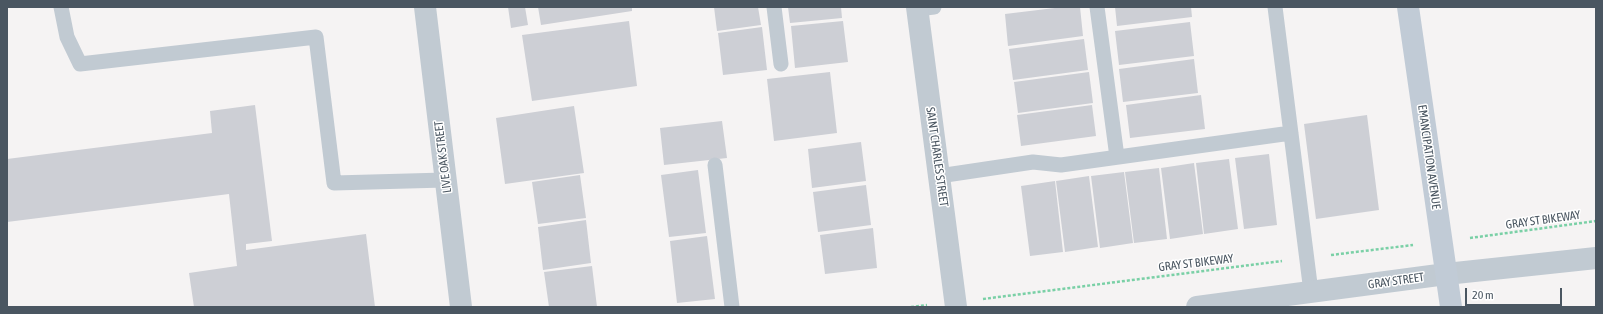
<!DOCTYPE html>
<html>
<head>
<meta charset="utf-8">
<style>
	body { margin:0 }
	#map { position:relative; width:1603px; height:314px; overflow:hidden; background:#f5f3f3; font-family:"Asap Condensed",sans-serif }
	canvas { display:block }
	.frame { position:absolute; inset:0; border:8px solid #4a5661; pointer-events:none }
	.scale { position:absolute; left:1465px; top:288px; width:97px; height:18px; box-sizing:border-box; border:2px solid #4a5661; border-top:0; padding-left:5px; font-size:12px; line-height:14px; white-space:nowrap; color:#4a5661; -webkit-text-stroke:3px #fff; paint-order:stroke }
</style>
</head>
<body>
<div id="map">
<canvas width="1603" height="314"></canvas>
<div class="frame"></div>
<div class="scale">20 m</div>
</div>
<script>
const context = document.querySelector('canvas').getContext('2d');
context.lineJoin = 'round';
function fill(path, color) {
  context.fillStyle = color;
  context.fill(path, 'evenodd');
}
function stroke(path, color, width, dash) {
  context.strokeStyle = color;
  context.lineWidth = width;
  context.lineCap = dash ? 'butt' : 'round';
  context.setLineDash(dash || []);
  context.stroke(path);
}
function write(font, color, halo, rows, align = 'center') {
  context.font = font + ' "Asap Condensed",sans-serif';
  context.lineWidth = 3;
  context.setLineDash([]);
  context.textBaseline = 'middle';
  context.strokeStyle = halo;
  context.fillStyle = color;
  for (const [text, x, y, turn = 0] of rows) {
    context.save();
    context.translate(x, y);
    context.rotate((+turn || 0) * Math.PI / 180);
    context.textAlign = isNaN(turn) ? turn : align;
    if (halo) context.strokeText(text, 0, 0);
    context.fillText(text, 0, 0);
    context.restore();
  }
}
const building = new Path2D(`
	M 508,7 L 525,7 L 528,25 L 511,28 Z
	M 538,7 L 632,7 L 632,11 L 541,25 Z
	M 714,7 L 758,7 L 761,25 L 717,31 Z
	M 788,7 L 841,7 L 842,18 L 790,23 Z
	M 1063,7 L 1080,7 L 1083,36 L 1008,46 L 1005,14 Z
	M 1115,7 L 1191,7 L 1192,17 L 1117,26 Z
	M 629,21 L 637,86 L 532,101 L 522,35 Z
	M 843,21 L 848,62 L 795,68 L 791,26 Z
	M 1190,22 L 1194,56 L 1119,65 L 1115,31 Z
	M 762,27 L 767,70 L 723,75 L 718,33 Z
	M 1084,39 L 1088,70 L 1013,80 L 1009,49 Z
	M 1194,59 L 1198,93 L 1123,102 L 1119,69 Z
	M 830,72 L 837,133 L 774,141 L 767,79 Z
	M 1089,72 L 1093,103 L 1018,113 L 1014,82 Z
	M 1201,95 L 1205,129 L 1130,138 L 1126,105 Z
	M 255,105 L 272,241 L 246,244 L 246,250 L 366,234 L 375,307 L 194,307 L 189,273 L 237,266 L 229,194 L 7,222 L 7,159 L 212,133 L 210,111 Z
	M 1092,105 L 1096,136 L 1021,146 L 1017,115 Z
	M 574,106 L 584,173 L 505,184 L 496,118 Z
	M 1367,115 L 1379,210 L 1316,219 L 1304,124 Z
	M 722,121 L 727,158 L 664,165 L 660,128 Z
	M 861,142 L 866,181 L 812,188 L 808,149 Z
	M 1269,154 L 1277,225 L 1244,229 L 1235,158 Z
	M 1229,159 L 1238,229 L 1204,234 L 1196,163 Z
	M 1194,163 L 1203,234 L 1170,239 L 1161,168 Z
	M 1159,168 L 1167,239 L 1134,243 L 1125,172 Z
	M 698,170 L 706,233 L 669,237 L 661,175 Z
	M 1124,172 L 1133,243 L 1100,248 L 1091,176 Z
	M 580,175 L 586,218 L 538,224 L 532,182 Z
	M 1089,176 L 1098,247 L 1065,252 L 1056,181 Z
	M 1055,181 L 1063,252 L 1030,256 L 1021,186 Z
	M 866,185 L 871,225 L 818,232 L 813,192 Z
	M 586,220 L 591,263 L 543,270 L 538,227 Z
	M 873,228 L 877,268 L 825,274 L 820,235 Z
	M 707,236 L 715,299 L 677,303 L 670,241 Z
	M 592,266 L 597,307 L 549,307 L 544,272 Z`);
const path = new Path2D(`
	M 1470,238 L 1596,221
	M 1331,255 L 1413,245
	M 983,299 L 1282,261
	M 911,307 L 927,305`);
const service = new Path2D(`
	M 61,7 L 67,37 L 80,64 L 316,37 L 334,183 L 445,180
	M 774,7 L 781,64
	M 1097,7 L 1117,157
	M 1275,7 L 1311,292
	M 917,9 L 934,7
	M 715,165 L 732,307
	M 939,176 L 1033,162 L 1061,165 L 1291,133`);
const minor = new Path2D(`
	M 425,7 L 461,307
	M 917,7 L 956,307
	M 1197,307 L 1446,274 L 1596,258`);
const secondary = new Path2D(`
	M 1408,7 L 1451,307`);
const streetNames = [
	["LIVE OAK STREET",443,157,-97],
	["SAINT CHARLES STREET",937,157,82],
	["EMANCIPATION AVENUE",1429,157,82],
	["GRAY ST BIKEWAY",1543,220,-8],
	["GRAY ST BIKEWAY",1196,263,-7],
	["GRAY STREET",1396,281,-8]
];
fill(building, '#cdcfd5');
stroke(path, '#7ad0a6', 2.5, [3, 2]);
stroke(service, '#c1cad2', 15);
stroke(minor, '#c1cad2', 22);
stroke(secondary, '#c1cbd6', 22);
write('12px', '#4a5661', '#fff', streetNames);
</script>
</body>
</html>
